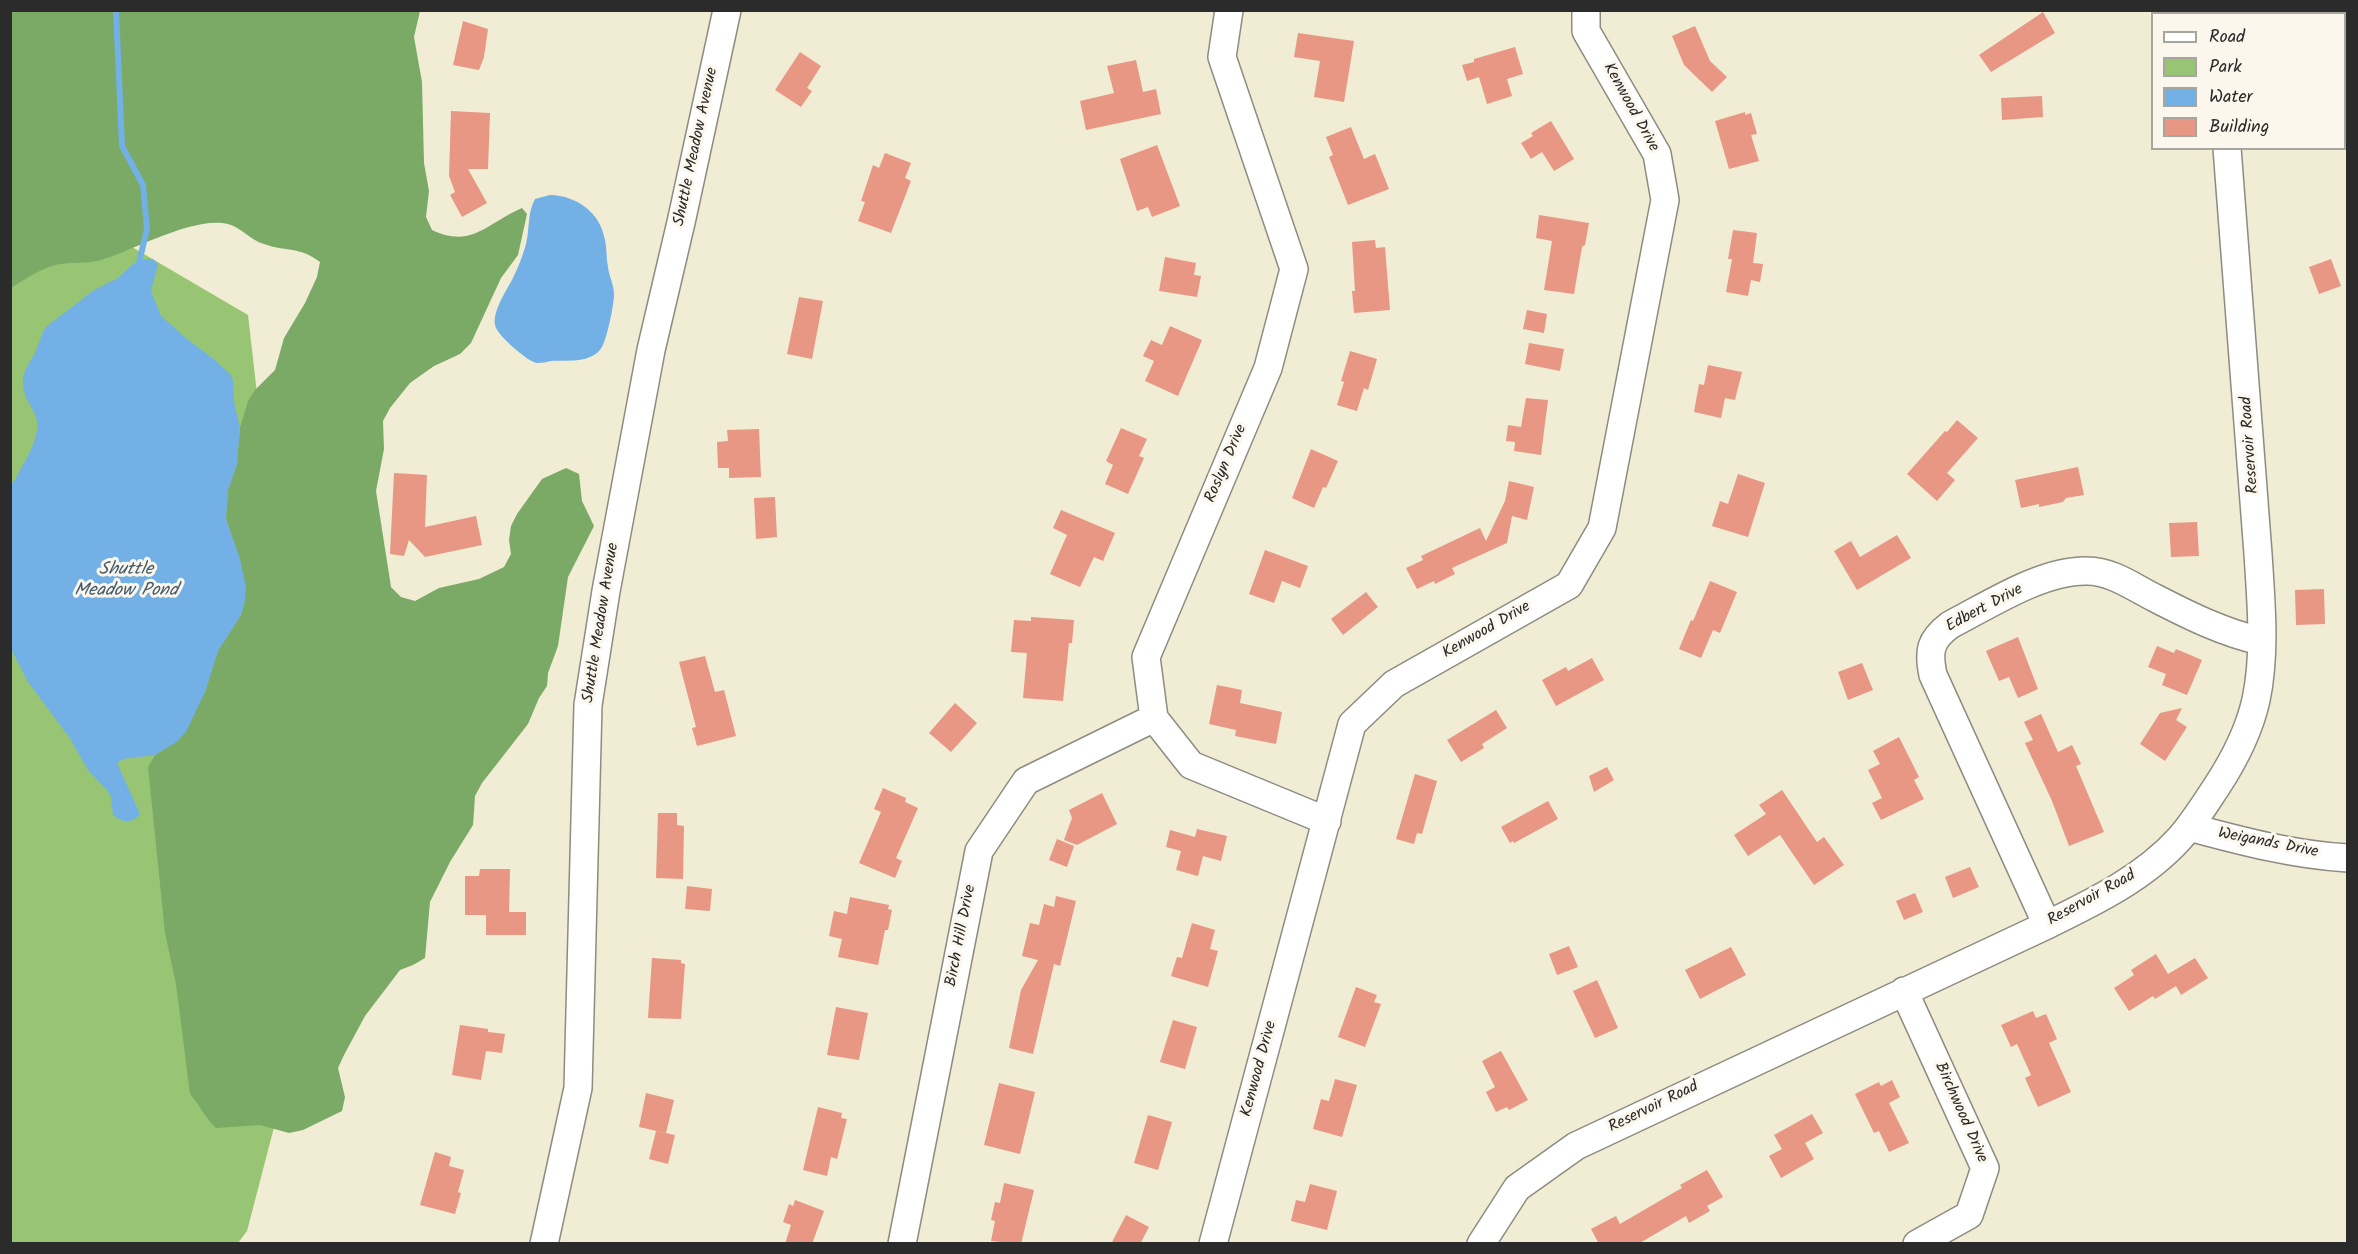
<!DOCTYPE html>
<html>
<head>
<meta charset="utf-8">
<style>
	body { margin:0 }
	#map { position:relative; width:2358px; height:1254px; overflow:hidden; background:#f1ecd4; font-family:Kalam,sans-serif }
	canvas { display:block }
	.frame { position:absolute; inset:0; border:12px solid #2b2b2b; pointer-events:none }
	.legend { position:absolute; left:2151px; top:12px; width:195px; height:138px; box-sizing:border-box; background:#fbf7ec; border:2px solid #a8a59f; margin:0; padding:8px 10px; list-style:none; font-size:18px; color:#2b2b2b }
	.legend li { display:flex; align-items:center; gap:12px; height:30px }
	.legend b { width:30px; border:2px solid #a8a59f }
</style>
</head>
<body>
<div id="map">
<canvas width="2358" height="1254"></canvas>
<div class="frame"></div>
<ul class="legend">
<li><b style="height:8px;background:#fff"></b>Road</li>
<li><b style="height:16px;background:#98c573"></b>Park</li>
<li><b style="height:16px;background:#72b0e5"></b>Water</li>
<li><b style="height:16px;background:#e89784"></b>Building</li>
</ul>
</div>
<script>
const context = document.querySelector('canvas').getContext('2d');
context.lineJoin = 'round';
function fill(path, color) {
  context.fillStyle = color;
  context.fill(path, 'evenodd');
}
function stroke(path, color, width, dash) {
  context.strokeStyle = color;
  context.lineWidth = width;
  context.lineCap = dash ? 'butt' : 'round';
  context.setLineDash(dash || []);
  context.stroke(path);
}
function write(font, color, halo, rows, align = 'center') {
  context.font = font + ' Kalam,sans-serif';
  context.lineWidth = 6;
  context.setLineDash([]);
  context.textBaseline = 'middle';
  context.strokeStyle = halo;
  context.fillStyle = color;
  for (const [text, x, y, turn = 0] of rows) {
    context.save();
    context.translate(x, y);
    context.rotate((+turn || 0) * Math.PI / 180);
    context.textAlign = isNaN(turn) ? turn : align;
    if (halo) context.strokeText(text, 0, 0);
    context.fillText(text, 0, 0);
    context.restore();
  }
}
const green = new Path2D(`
	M 10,219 L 91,223 L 248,315 L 305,812 L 278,1112 L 247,1231 L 238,1243 L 11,1244 Z`);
const forest = new Path2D(`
	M 11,11 L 420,11 L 414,37 L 422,82 L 424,163 L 429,191 L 426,217 L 432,230 C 472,249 487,223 522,208 L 527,214 L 518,255 L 501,278 L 471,343 L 460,354 L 434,366 L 410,383 L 390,408 L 383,421 L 384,449 L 376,491 L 391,587 L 401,597 L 415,601 L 439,588 L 479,579 L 504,567 L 511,554 L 509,540 L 511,526 L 517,514 L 542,479 L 566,468 L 579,474 L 582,501 L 594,526 L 568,577 L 558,646 L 548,673 L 547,686 L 539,698 L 528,724 L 482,783 L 475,796 L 473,825 L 450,862 L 430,902 L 425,958 L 413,965 L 400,970 L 365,1016 L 344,1055 L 338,1068 L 345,1097 L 342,1111 L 303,1130 L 289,1133 L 260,1125 L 216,1128 C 205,1118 200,1105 190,1094 L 176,984 L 165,933 L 148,767 L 155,755 L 178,741 L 205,692 L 218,651 L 241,615 L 245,601 L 240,559 L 226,519 L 228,490 L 237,464 L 240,428 L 248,401 L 255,390 L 275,370 L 284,338 L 305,303 L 317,277 L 320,262 C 299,246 286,252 264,244 C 250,240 242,228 228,224 C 193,216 135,250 101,260 C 87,264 74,262 60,264 C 43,267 25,279 11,288 Z`);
const water = new Path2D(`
	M 550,195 C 577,196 600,212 605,240 C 607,249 606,258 608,267 C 609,276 614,285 614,294 C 614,305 607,338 602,347 C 592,364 566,360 551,361 C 547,362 542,363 537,363 C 528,362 500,337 496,328 C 490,314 507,290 513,278 C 518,268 523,255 526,244 C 530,228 527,214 535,199 Z
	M 146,259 L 153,259 L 158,264 L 151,291 L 161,316 L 187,339 L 215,360 L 231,375 L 233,381 L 234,402 L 240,428 L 237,464 L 228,490 L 226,519 L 240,559 L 246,587 L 245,601 L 241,615 L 218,651 L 205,692 L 187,730 L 178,741 L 155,755 L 123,759 L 117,763 L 140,814 C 132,824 123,823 113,815 L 111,797 L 108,791 L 88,770 L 69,737 L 28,682 L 11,649 L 10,485 L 15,480 C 23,464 39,441 37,422 C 37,414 29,405 26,397 C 19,376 26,369 35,353 C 39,344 41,335 46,327 L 94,290 L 118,278 L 133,264 Z`);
const stream = new Path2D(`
	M 116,10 L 122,146 L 143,185 L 147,229 L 138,267`);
const building = new Path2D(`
	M 2043,12 L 2055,33 L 1991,72 L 1979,55 Z
	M 463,21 L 488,29 L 484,57 L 479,70 L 453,65 Z
	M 1695,26 L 1710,61 L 1727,77 L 1712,92 L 1684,65 L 1672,36 Z
	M 1298,33 L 1354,41 L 1344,102 L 1314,97 L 1320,61 L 1294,57 Z
	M 1515,47 L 1523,74 L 1507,79 L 1512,96 L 1487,104 L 1479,77 L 1467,81 L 1462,65 L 1474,62 L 1474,59 Z
	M 800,52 L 821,66 L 807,88 L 812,91 L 801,107 L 775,90 Z
	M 1136,60 L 1143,92 L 1156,89 L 1161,114 L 1086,130 L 1080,101 L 1114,93 L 1107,66 Z
	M 2042,96 L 2043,117 L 2002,120 L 2001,98 Z
	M 451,111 L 490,113 L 488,169 L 468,169 L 487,203 L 462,217 L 450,195 L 455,192 L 449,176 Z
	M 1745,112 L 1745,115 L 1751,113 L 1757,134 L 1751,135 L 1759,161 L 1729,169 L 1715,121 Z
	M 1551,121 L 1574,159 L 1554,171 L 1542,152 L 1531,159 L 1521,143 L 1533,136 L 1531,133 Z
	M 1351,127 L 1364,159 L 1375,154 L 1389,189 L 1348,205 L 1329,157 L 1333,155 L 1326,137 Z
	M 1157,145 L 1180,206 L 1152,217 L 1148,207 L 1137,211 L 1120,159 Z
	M 885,153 L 911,163 L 905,178 L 911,181 L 891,233 L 858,221 L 865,202 L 861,201 L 873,165 L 879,168 Z
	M 1539,215 L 1589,223 L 1585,245 L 1582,247 L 1574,294 L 1544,290 L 1552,241 L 1536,238 Z
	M 1733,230 L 1757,233 L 1753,263 L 1763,264 L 1760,282 L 1751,280 L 1748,296 L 1726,292 L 1732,259 L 1728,259 Z
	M 1375,240 L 1376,248 L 1385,247 L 1390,310 L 1354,313 L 1352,291 L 1355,291 L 1352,242 Z
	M 1165,257 L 1196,263 L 1194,275 L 1201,276 L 1197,297 L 1159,291 Z
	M 2331,259 L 2341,286 L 2319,294 L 2309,267 Z
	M 799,297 L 823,301 L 812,359 L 787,354 Z
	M 1527,310 L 1547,314 L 1544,333 L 1523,329 Z
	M 1170,326 L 1202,340 L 1178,396 L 1145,381 L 1154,361 L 1143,356 L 1151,340 L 1162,345 Z
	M 1529,343 L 1564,349 L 1560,371 L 1525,364 Z
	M 1350,351 L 1377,359 L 1368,390 L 1364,388 L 1357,411 L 1337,405 L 1344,382 L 1341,381 Z
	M 1708,365 L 1742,372 L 1735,400 L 1725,398 L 1721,418 L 1694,412 L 1699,384 L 1704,385 Z
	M 1526,398 L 1548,400 L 1541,455 L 1514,451 L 1515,442 L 1506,441 L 1508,425 L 1521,427 Z
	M 1957,420 L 1978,438 L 1947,473 L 1955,480 L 1937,501 L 1907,474 L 1945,431 L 1947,432 Z
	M 1121,428 L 1147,439 L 1139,456 L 1144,458 L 1128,494 L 1105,484 L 1113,465 L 1106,461 Z
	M 759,429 L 761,477 L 729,478 L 729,468 L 718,468 L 717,442 L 728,441 L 727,430 Z
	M 1311,449 L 1338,461 L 1326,488 L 1323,487 L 1314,508 L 1292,498 Z
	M 2078,467 L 2084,495 L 2066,498 L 2063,502 L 2039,507 L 2039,504 L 2021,508 L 2015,480 Z
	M 394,473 L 427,475 L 425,527 L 476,516 L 482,545 L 425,557 L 409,540 L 404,556 L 390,554 Z
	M 1738,474 L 1765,483 L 1748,537 L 1712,526 L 1720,501 L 1728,504 Z
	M 1509,481 L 1534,487 L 1527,520 L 1512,516 L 1507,543 L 1452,568 L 1455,574 L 1435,584 L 1434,581 L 1417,589 L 1406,568 L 1423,560 L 1421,556 L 1480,528 L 1486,541 L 1505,501 Z
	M 775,497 L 777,537 L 756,539 L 754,498 Z
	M 1061,510 L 1115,533 L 1103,561 L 1094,557 L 1080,587 L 1050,574 L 1067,535 L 1053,528 Z
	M 2197,522 L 2199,556 L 2171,557 L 2169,523 Z
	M 1897,535 L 1911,558 L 1857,590 L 1834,551 L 1851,541 L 1860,557 Z
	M 1265,550 L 1308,566 L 1300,588 L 1282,581 L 1274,603 L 1249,594 Z
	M 1710,581 L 1737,592 L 1720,633 L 1713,630 L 1701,658 L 1679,649 L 1691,620 L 1693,621 Z
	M 2324,589 L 2325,624 L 2296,625 L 2295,590 Z
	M 1366,592 L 1378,607 L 1343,635 L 1331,619 Z
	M 1031,617 L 1074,620 L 1072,643 L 1069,643 L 1063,701 L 1023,698 L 1027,653 L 1011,652 L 1014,620 L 1031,621 Z
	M 2018,637 L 2038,689 L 2018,698 L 2009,677 L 1999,681 L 1986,651 Z
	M 2157,646 L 2174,653 L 2176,649 L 2202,660 L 2187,695 L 2162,685 L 2166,674 L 2148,667 Z
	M 705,656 L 715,692 L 724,690 L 736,736 L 697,746 L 692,728 L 696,727 L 679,662 Z
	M 1592,658 L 1604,680 L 1556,706 L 1542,680 L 1566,667 L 1568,671 Z
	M 1862,663 L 1873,690 L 1848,700 L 1838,672 Z
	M 1217,685 L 1242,690 L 1240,703 L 1282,712 L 1276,744 L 1235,736 L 1236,730 L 1209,724 Z
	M 955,703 L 977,723 L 951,752 L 929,733 Z
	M 2182,708 L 2176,720 L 2187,727 L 2165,761 L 2140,744 L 2160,713 Z
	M 1496,710 L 1507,728 L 1482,744 L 1484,748 L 1461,762 L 1447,740 Z
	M 2041,714 L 2058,752 L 2072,745 L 2081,764 L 2076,766 L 2104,832 L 2069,846 L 2052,801 L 2025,743 L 2033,740 L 2024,722 Z
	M 1899,737 L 1919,777 L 1914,780 L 1924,799 L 1881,820 L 1872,803 L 1882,798 L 1868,770 L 1880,764 L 1873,751 Z
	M 1607,767 L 1614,780 L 1594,792 L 1589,776 Z
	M 1415,774 L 1437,781 L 1422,834 L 1417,833 L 1414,844 L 1396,839 Z
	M 883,788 L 906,798 L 905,802 L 918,808 L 896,858 L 902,861 L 895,878 L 859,863 L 881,812 L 874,809 Z
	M 1782,790 L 1817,842 L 1824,837 L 1844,865 L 1814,885 L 1780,835 L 1748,856 L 1734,835 L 1766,814 L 1759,805 Z
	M 1102,793 L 1117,824 L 1077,845 L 1064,840 L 1072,818 L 1069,810 Z
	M 1548,801 L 1558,819 L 1514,843 L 1513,841 L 1510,843 L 1501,827 Z
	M 658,813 L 677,813 L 677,825 L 684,826 L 683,879 L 656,878 Z
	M 1197,829 L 1227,836 L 1221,861 L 1203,856 L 1198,876 L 1176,870 L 1181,851 L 1166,847 L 1170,830 L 1195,837 Z
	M 1057,839 L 1074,846 L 1067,867 L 1049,860 Z
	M 1970,867 L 1979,887 L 1953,898 L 1945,877 Z
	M 480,869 L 510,869 L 509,912 L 526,912 L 526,935 L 486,935 L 486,915 L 465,915 L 465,876 L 479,876 Z
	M 687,886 L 712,889 L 710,911 L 685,909 Z
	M 1915,893 L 1923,912 L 1904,920 L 1896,901 Z
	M 1056,896 L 1076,901 L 1060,966 L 1054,964 L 1033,1054 L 1009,1048 L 1021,990 L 1038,960 L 1022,956 L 1030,923 L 1039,925 L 1044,904 L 1054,907 Z
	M 850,897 L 889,905 L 888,909 L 892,910 L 888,930 L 885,930 L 878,965 L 838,957 L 842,939 L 829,936 L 834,911 L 847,914 Z
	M 1192,923 L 1215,930 L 1210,949 L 1218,951 L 1208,987 L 1171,976 L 1177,957 L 1182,958 Z
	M 1569,946 L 1578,967 L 1557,975 L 1549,954 Z
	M 1731,947 L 1746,975 L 1700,999 L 1685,970 Z
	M 2156,954 L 2171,979 L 2168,974 L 2195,958 L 2208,978 L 2181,995 L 2176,986 L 2155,999 L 2153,996 L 2129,1011 L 2114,988 L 2134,975 L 2131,970 Z
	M 652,958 L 681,960 L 681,963 L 685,964 L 681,1019 L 648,1018 Z
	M 1597,980 L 1618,1028 L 1595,1038 L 1573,991 Z
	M 1356,987 L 1377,995 L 1374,1002 L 1381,1004 L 1365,1047 L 1338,1037 Z
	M 836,1007 L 868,1013 L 859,1060 L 827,1055 Z
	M 2033,1011 L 2036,1018 L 2046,1014 L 2057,1039 L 2049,1043 L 2071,1092 L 2038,1107 L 2025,1078 L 2031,1075 L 2017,1044 L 2011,1047 L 2001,1025 Z
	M 1173,1020 L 1197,1027 L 1185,1069 L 1160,1062 Z
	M 460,1025 L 488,1029 L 488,1032 L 505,1034 L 502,1053 L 486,1051 L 481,1080 L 452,1075 Z
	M 1501,1051 L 1528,1100 L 1509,1110 L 1507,1107 L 1496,1112 L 1486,1092 L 1495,1087 L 1482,1061 Z
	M 1335,1079 L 1357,1085 L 1342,1137 L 1313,1129 L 1321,1099 L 1329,1101 Z
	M 1892,1080 L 1900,1097 L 1889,1103 L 1909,1143 L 1889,1152 L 1879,1131 L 1874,1133 L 1855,1094 L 1879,1082 L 1881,1086 Z
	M 999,1083 L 1035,1092 L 1020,1154 L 984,1145 Z
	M 646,1093 L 674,1100 L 666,1133 L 639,1127 Z
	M 818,1107 L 842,1113 L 841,1118 L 847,1119 L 837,1159 L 831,1157 L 827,1176 L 803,1170 Z
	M 1812,1114 L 1823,1133 L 1805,1143 L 1814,1159 L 1781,1178 L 1769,1156 L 1782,1149 L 1774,1135 Z
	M 1148,1115 L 1172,1122 L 1158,1170 L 1134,1163 Z
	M 656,1131 L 675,1135 L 668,1164 L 649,1159 Z
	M 435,1152 L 451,1157 L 449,1166 L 464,1170 L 458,1192 L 461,1193 L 455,1214 L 420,1205 Z
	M 1707,1170 L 1723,1197 L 1707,1206 L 1710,1211 L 1689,1223 L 1686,1216 L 1638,1244 L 1599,1244 L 1591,1229 L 1616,1216 L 1620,1224 L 1673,1193 L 1682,1188 L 1680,1185 Z
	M 1004,1183 L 1034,1190 L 1021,1244 L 991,1241 L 995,1221 L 991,1220 L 995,1202 L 1000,1203 Z
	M 1310,1184 L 1337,1191 L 1327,1230 L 1291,1221 L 1296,1200 L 1305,1202 Z
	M 795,1200 L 824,1211 L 812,1244 L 785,1244 L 791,1225 L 783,1222 L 789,1204 L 793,1206 Z
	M 1126,1215 L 1149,1227 L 1140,1244 L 1111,1244 Z`);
const minor = new Path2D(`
	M 1229,10 L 1222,57 L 1294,269 L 1268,368 L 1146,657 L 1154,718 L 1191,765 L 1327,821
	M 2215,10 L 2215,14
	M 2189,827 C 2241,841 2294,855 2348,858
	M 2047,925 L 1933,675 C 1928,651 1930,640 1950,625 C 1989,605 2042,570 2087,571 C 2112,571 2133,587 2155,598 C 2188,615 2224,633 2261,641
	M 1904,991 L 1985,1168 L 1969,1215 L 1917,1244
	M 544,1244 L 578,1088 L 588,705 L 606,591 L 651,350 L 682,218 L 727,10
	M 902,1244 L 979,851 L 1026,781 L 1154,718
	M 1213,1244 L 1352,724 L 1394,684 L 1569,585 L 1602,528 L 1665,200 L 1657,154 L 1586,31 L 1586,10
	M 1481,1244 L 1517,1188 L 1576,1146 L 2047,925 C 2094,902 2144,878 2180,838 C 2194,822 2205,804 2217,786 C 2234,760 2249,731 2256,700 C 2266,652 2261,602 2258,554 L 2227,148`);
const streetNames = [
	["Kenwood Drive",1630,108,61],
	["Shuttle Meadow Avenue",697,147,-78],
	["Reservoir Road",2251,445,-94],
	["Roslyn Drive",1227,464,-67],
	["Edbert Drive",1985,609,-28],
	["Shuttle Meadow Avenue",602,623,-81],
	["Kenwood Drive",1487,631,-30],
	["Weigands Drive",2268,844,11],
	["Reservoir Road",2092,899,-29],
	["Birch Hill Drive",962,936,-79],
	["Kenwood Drive",1260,1069,-75],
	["Reservoir Road",1654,1108,-26],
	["Birchwood Drive",1960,1113,66]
];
const waterNames = [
	["Shuttle",126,571],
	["Meadow Pond",126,592]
];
fill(green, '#98c573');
fill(forest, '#7aaa65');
fill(water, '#72b0e5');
stroke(stream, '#72b0e5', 6);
fill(building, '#e89784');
stroke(minor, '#8e8c80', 30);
stroke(minor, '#fff', 27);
write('16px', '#2b2b2b', '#fbf7ec', streetNames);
write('italic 18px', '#445a6c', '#fbf7ec', waterNames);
</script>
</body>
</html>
